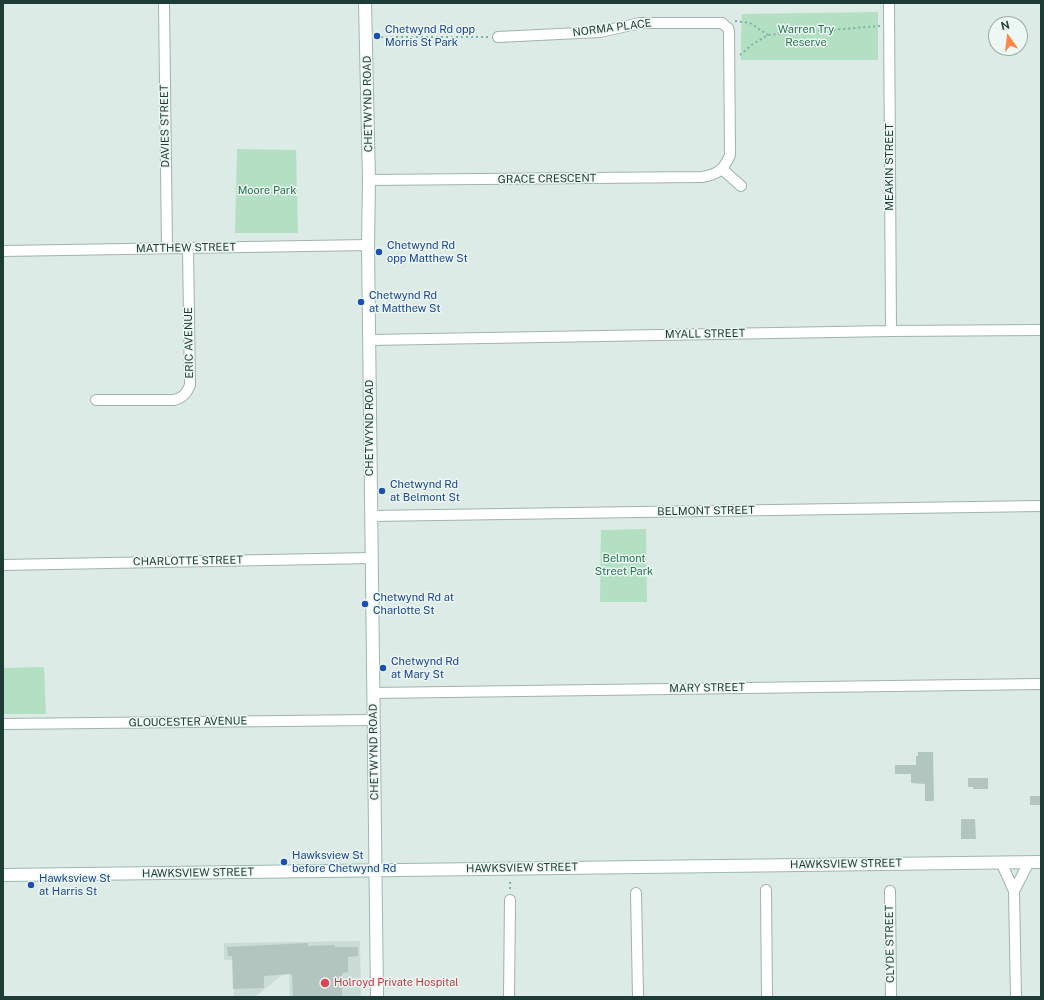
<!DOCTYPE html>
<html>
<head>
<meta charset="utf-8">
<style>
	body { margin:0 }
	#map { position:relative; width:1044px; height:1000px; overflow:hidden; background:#ddebe6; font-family:"Public Sans",sans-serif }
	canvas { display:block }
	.frame { position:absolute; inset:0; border:4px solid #1d3c36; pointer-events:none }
	.north { position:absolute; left:988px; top:16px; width:40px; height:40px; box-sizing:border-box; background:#edf7f3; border:1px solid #9aaca7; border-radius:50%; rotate:346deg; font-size:11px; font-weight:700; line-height:16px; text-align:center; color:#1d3c36 }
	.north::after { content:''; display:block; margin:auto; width:14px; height:18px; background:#ff8747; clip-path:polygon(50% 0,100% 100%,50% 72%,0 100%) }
</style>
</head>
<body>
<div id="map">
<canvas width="1044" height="1000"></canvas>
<div class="frame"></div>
<div class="north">N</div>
</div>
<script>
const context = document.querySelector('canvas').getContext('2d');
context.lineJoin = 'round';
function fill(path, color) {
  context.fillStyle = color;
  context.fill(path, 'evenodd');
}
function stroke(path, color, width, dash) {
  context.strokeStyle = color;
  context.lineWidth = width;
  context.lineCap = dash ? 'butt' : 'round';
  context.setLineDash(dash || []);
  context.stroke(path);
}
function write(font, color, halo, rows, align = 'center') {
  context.font = font + ' "Public Sans",sans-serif';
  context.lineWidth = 3;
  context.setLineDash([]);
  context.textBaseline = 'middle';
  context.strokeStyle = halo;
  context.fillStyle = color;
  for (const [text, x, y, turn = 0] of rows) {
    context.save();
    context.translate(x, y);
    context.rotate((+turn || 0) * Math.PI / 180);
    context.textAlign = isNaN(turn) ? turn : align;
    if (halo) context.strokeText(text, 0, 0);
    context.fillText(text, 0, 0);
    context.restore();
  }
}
const built = new Path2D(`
	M 360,941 L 361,997 L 290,997 L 289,969 L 255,997 L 234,997 L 234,960 L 224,960 L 224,943 Z`);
const green = new Path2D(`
	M 878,12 L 878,60 L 741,60 L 741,36 L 742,14 Z
	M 237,149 L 296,150 L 298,233 L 235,233 Z
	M 646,529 L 647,602 L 600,602 L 601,530 Z
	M 44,667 L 46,714 L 3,714 L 3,668 Z`);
const building = new Path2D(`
	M 918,752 L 933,752 L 934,801 L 925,801 L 925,784 L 911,783 L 911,774 L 895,774 L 895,765 L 916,765 L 916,756 L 918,756 Z
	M 968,778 L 988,778 L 988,789 L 973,789 L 973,787 L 968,787 Z
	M 1030,796 L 1041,796 L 1041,805 L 1030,805 Z
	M 961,819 L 975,819 L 976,839 L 961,839 Z
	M 308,943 L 308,946 L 335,945 L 335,947 L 358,947 L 358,956 L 348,957 L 348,972 L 342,973 L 342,997 L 293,997 L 292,974 L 264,976 L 264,988 L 233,989 L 232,956 L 228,956 L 227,947 Z`);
const path = new Path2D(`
	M 735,21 L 750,23 L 768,35
	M 381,37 L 489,37
	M 740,55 L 753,44 L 768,35 L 880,26
	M 510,882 L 510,890`);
const street = new Path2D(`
	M 164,3 L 167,248
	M 889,3 L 891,331
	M 722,169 L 741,186
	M 369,180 L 702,177 C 718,174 724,170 730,155 L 729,31 L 728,28 L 722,23 L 640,23 L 600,32 L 498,37
	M 3,251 L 368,245
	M 370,340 L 891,331 L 1041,330
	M 96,400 L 174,400 C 183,398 187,393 190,385 L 188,248
	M 371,516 L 1041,506
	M 3,565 L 372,558
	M 373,693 L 1041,684
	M 3,724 L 374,720
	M 1001,862 L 1014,891 L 1016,997
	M 766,890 L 767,997
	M 890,891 L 891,997
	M 1014,891 L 1029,862
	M 636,893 L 638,997
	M 509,997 L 510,900`);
const secondary = new Path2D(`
	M 365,3 L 369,180 L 368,245 L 377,997
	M 3,875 L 1041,862`);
const markers = [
	[377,36,4,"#1a4fb4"],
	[379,252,4,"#1a4fb4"],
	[361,302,4,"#1a4fb4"],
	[382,491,4,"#1a4fb4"],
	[365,604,4,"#1a4fb4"],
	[383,668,4,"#1a4fb4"],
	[284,862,4,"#1a4fb4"],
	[31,885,4,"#1a4fb4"],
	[325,983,5,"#e0444e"]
];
const streetNames = [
	["NORMA PLACE",612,28,-7],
	["CHETWYND ROAD",368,104,-91],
	["DAVIES STREET",165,126,-91],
	["MEAKIN STREET",890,167,-90],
	["GRACE CRESCENT",547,179,-1],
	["MATTHEW STREET",186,248,-1],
	["MYALL STREET",705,334,-1],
	["ERIC AVENUE",189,343,-91],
	["CHETWYND ROAD",370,428,-90],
	["BELMONT STREET",706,511,-1],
	["CHARLOTTE STREET",188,561,-1],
	["MARY STREET",707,688,-1],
	["GLOUCESTER AVENUE",188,722,-1],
	["CHETWYND ROAD",374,752,-91],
	["HAWKSVIEW STREET",846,864,-1],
	["HAWKSVIEW STREET",522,868,-1],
	["HAWKSVIEW STREET",198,873,-1],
	["CLYDE STREET",890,944,-91]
];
const transitNames = [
	["Chetwynd Rd opp",385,30],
	["Morris St Park",385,43],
	["Chetwynd Rd",387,246],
	["opp Matthew St",387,259],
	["Chetwynd Rd",369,296],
	["at Matthew St",369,309],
	["Chetwynd Rd",390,485],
	["at Belmont St",390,498],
	["Chetwynd Rd at",373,598],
	["Charlotte St",373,611],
	["Chetwynd Rd",391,662],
	["at Mary St",391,675],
	["Hawksview St",292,856],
	["before Chetwynd Rd",292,869],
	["Hawksview St",39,879],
	["at Harris St",39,892]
];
const parkNames = [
	["Warren Try",806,30],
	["Reserve",806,43],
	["Moore Park",267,191],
	["Belmont",624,559],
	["Street Park",624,572]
];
const healthNames = [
	["Holroyd Private Hospital",334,983]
];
fill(built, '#cbdbd5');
fill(green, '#b3dfc3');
fill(building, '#b2c6bf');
stroke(street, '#a0b3ae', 12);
stroke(secondary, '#9bb8b0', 14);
stroke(path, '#7ab2a6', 2, [2, 3]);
stroke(street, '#fff', 10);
stroke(secondary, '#fff', 12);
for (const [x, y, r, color] of markers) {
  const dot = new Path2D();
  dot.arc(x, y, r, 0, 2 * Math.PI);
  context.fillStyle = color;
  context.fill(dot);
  stroke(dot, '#edf7f3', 1.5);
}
write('11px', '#1d3c36', '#edf7f3', streetNames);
write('11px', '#164399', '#edf7f3', transitNames, 'left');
write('11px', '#23764c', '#edf7f3', parkNames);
write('11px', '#be3a42', '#edf7f3', healthNames, 'left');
</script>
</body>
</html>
